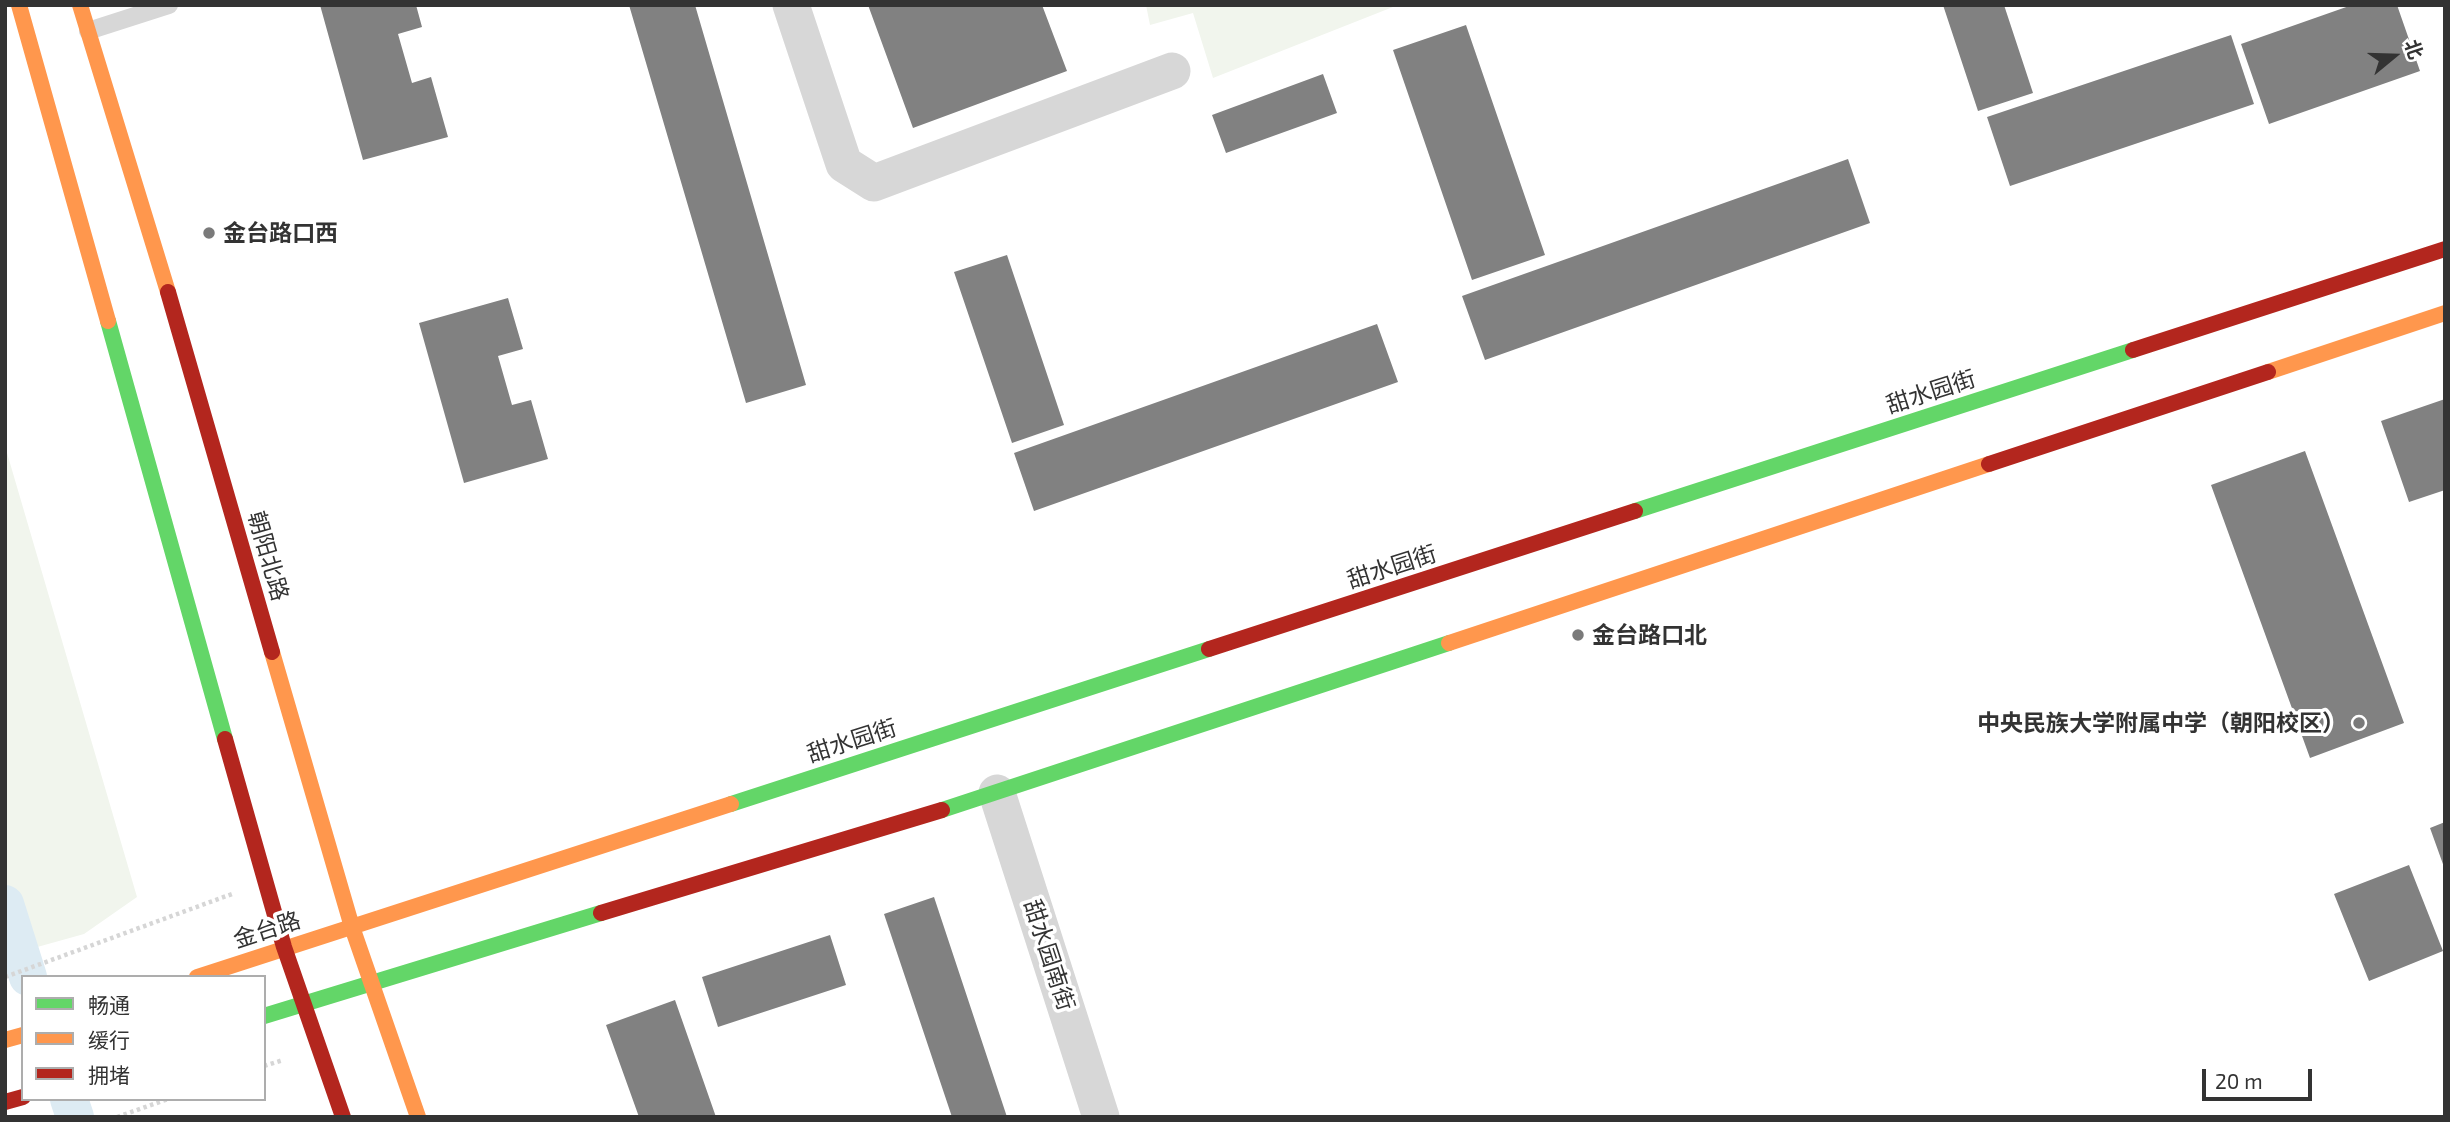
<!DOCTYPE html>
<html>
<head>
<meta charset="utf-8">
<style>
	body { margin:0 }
	#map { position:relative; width:2450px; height:1122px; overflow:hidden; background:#fff; font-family:"Exo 2","Noto Sans SC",sans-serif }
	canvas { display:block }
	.frame { position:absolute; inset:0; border:7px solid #333; pointer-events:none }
	.legend { position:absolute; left:21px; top:975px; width:245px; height:126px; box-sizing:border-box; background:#fff; border:2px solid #adadad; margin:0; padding:9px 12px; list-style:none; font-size:21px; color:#333 }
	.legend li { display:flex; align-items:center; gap:14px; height:35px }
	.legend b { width:35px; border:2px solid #adadad }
	.north { position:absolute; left:2359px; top:21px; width:70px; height:70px; -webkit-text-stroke:5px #fff; paint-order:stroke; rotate:71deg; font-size:19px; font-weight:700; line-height:28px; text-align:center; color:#333 }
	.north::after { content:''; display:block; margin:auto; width:24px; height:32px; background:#333; clip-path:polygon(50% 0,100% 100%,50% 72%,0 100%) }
	.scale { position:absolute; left:2202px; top:1069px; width:110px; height:32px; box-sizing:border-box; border:4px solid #333; border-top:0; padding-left:9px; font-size:21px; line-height:24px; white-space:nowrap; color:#333; -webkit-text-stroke:5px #fff; paint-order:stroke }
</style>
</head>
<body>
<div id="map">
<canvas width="2450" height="1122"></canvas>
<div class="frame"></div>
<ul class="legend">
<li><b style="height:9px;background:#63d668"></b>畅通</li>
<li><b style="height:9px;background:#ff974d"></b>缓行</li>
<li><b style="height:9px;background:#b3261e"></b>拥堵</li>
</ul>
<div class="north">北</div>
<div class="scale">20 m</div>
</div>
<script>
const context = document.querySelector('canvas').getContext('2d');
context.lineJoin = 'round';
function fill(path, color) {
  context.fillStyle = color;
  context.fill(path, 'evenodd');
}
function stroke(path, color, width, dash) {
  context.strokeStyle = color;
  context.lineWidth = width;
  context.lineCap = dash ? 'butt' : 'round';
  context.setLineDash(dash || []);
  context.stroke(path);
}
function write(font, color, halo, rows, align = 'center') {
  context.font = font + ' "Exo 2","Noto Sans SC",sans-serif';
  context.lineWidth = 7;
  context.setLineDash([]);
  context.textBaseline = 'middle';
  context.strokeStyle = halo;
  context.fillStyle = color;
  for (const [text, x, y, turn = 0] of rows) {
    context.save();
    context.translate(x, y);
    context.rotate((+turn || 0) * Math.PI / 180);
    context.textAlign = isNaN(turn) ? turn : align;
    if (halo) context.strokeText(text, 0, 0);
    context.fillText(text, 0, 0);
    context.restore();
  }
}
const green = new Path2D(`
	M 1146,5 L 1398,5 L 1213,78 L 1193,13 L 1150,25 Z
	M 5,446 L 137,897 L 84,934 L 5,956 Z`);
const canal = new Path2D(`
	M 5,904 L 28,977
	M 69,1099 L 75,1117`);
const building = new Path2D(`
	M 320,5 L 416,5 L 422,27 L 398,34 L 412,83 L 431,77 L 448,137 L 363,160 Z
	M 629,5 L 695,5 L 806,385 L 746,403 Z
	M 868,5 L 1042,5 L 1067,71 L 913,128 Z
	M 1943,5 L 2004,5 L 2033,93 L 1978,111 Z
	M 2352,5 L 2397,5 L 2420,71 L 2269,124 L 2241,44 Z
	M 1466,25 L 1545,255 L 1472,280 L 1393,50 Z
	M 2231,35 L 2254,104 L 2010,186 L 1987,117 Z
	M 1323,74 L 1337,113 L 1226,153 L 1212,115 Z
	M 1848,159 L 1870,223 L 1485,360 L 1462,296 Z
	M 1007,255 L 1064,425 L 1012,443 L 954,272 Z
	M 508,298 L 523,349 L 498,356 L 512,405 L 531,400 L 548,459 L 464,483 L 419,323 Z
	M 1377,324 L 1398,382 L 1034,511 L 1014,453 Z
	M 2445,399 L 2445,490 L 2409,502 L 2381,421 Z
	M 2305,451 L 2404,723 L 2310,758 L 2211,485 Z
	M 2445,822 L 2445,867 L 2444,867 L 2430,828 Z
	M 2409,865 L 2443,951 L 2369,981 L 2334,894 Z
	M 934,897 L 1007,1117 L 952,1117 L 884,914 Z
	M 830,935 L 846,985 L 718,1027 L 702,977 Z
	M 675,1000 L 716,1117 L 639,1117 L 606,1025 Z`);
const path = new Path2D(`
	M 5,977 L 232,894
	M 264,1066 L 283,1060
	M 117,1117 L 168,1099`);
const lane = new Path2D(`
	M 88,31 L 169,5`);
const street = new Path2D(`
	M 791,5 L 844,164 L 874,183 L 1172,71
	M 997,793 L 1101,1117`);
const fast = new Path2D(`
	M 108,321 L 225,739
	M 1635,511 L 2133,350
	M 731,804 L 1209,649
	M 942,810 L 1449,643
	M 264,1016 L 601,913`);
const slow = new Path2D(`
	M 19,5 L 108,321
	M 80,5 L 168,292
	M 2268,372 L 2445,313
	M 1449,643 L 1989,464
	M 272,652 L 352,927 L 418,1117
	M 197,977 L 731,804
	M 5,1040 L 23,1035`);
const jam = new Path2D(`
	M 168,292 L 272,652
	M 2133,350 L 2445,249
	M 1989,464 L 2268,372
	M 1209,649 L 1635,511
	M 225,739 L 284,947 L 343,1117
	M 601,913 L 942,810
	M 5,1102 L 23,1097`);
const markers = [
	[209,233,7,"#7a7a7a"],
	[1578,635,7,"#7a7a7a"],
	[2359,723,7,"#7a7a7a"]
];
const poiNames = [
	["金台路口西",223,233],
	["金台路口北",1592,635],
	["中央民族大学附属中学（朝阳校区）",2345,723,"right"]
];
const streetNames = [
	["甜水园街",1931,392,-18],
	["朝阳北路",268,556,74],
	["甜水园街",1392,567,-18],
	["甜水园街",852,741,-18],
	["金台路",267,930,-18],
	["甜水园南街",1049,955,72]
];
fill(green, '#f1f5ed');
stroke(canal, '#ddebf3', 38);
fill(building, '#818181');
stroke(path, '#d6d6d6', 4.5, [3.5, 3.5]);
stroke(lane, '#d7d7d7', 18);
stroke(street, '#d7d7d7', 37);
stroke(fast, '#63d668', 16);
stroke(slow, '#ff974d', 16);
stroke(jam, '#b3261e', 16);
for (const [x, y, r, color] of markers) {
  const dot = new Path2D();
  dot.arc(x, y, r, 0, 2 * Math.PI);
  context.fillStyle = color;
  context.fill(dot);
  stroke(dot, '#fff', 2.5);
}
write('bold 23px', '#333', '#fff', poiNames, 'left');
write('23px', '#333', '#fff', streetNames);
</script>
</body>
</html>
